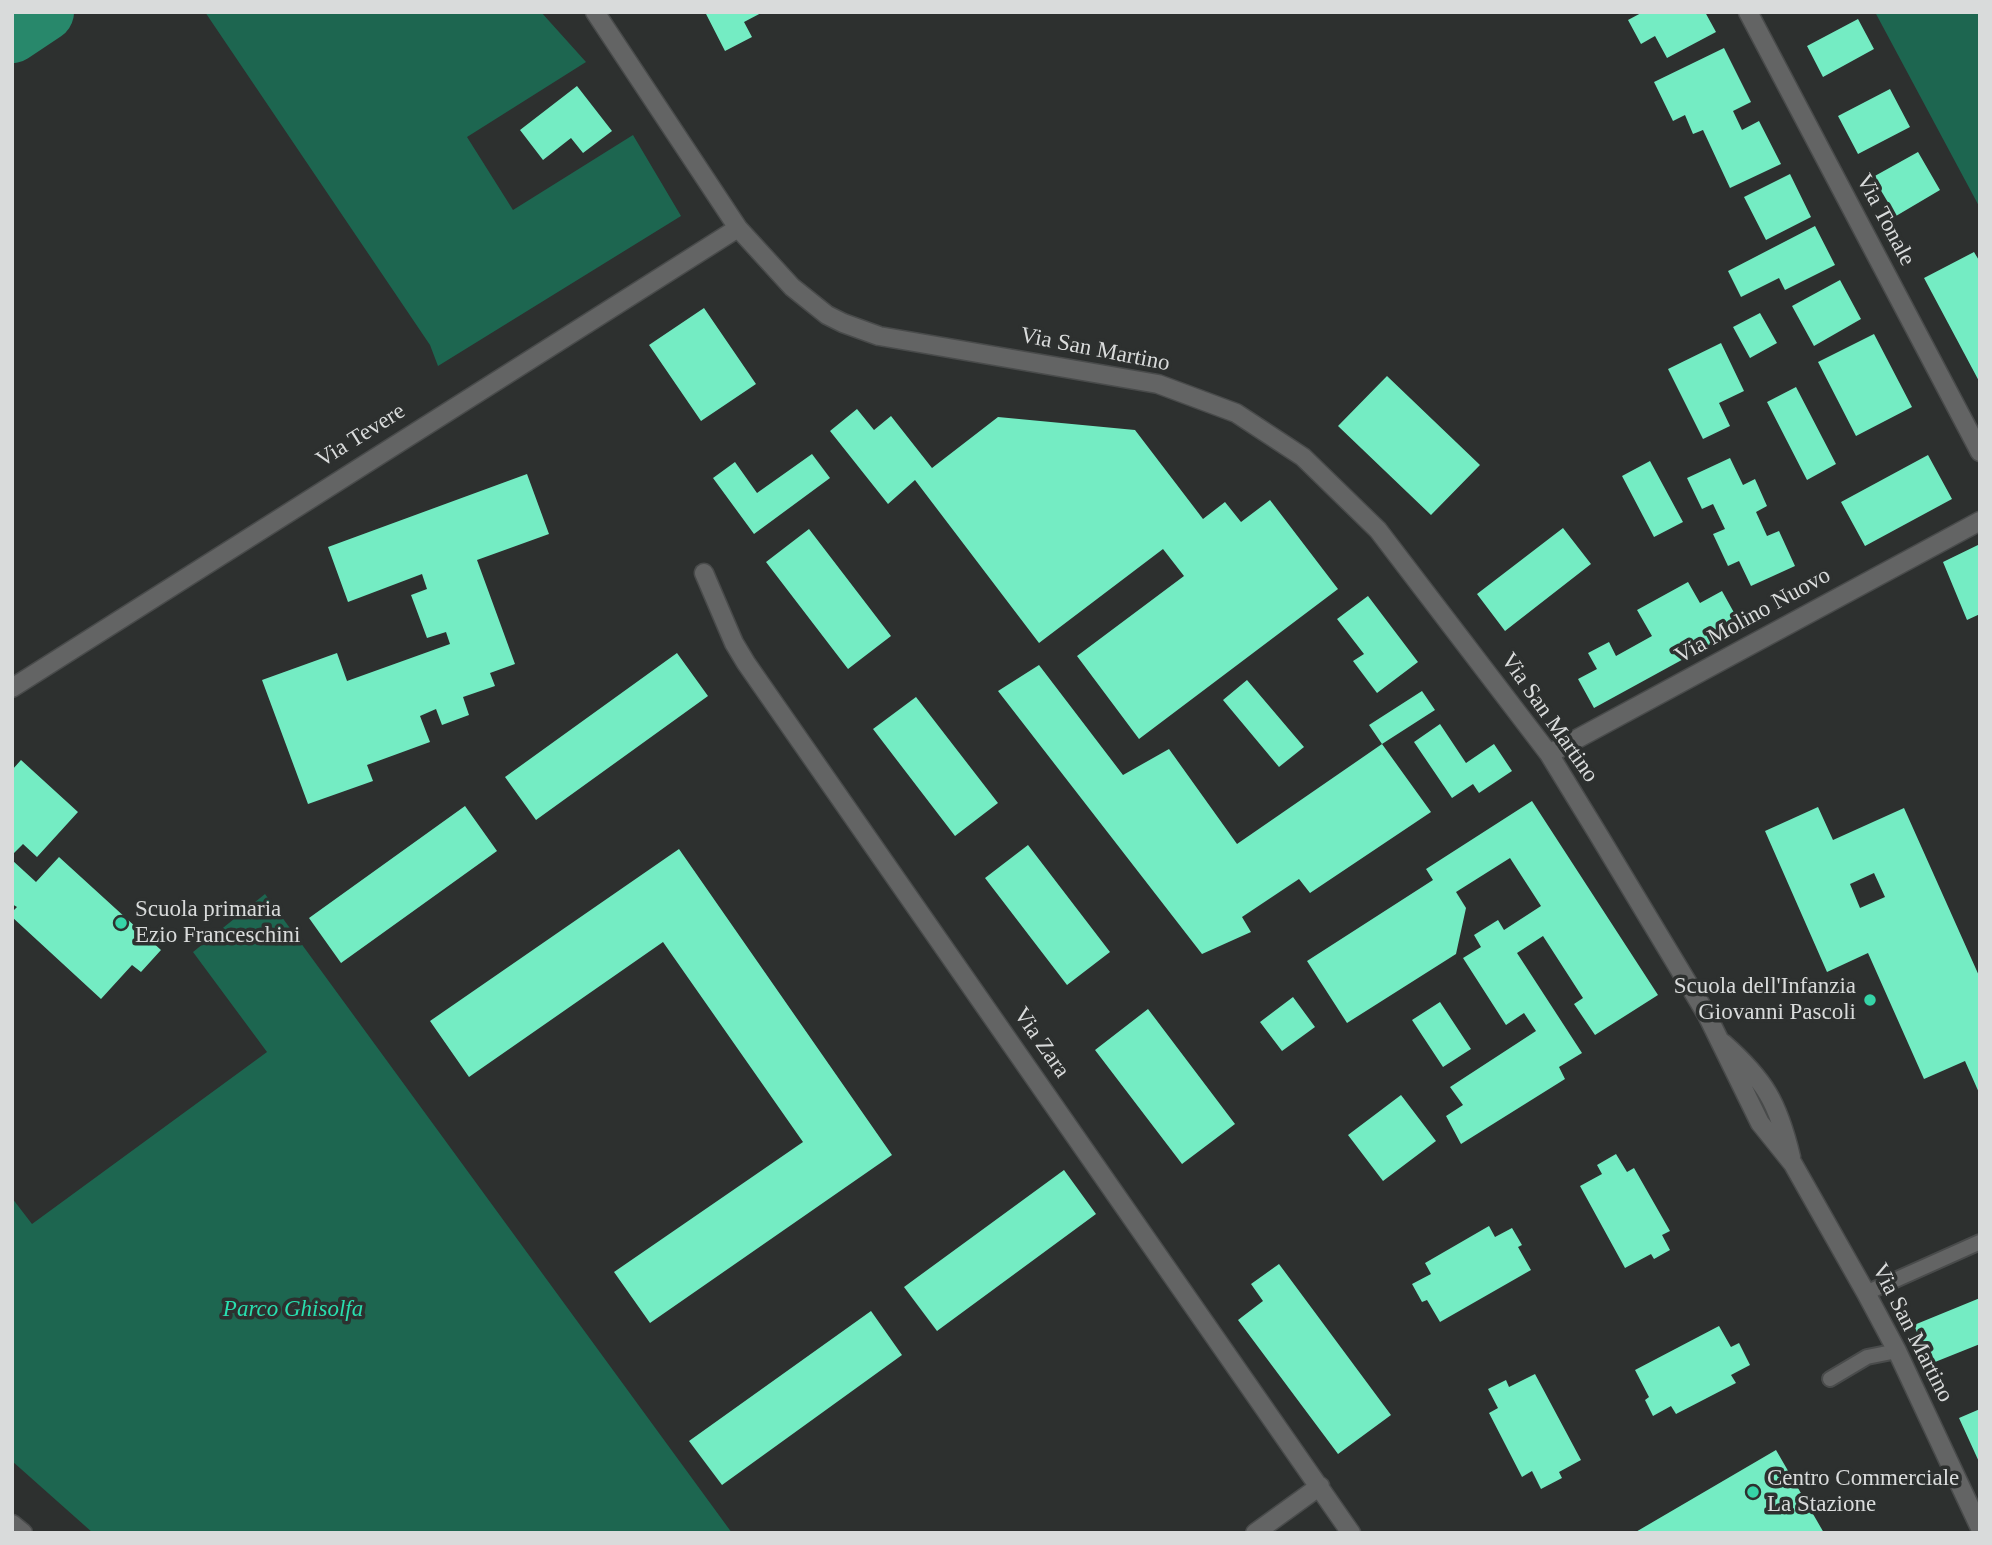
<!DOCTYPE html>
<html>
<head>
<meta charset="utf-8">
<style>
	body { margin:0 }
	#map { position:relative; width:1992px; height:1545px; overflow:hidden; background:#2d302f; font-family:Georgia,serif }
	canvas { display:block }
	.frame { position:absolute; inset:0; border:14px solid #d9dbdb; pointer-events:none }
</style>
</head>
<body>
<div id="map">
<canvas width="1992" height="1545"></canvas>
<div class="frame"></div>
</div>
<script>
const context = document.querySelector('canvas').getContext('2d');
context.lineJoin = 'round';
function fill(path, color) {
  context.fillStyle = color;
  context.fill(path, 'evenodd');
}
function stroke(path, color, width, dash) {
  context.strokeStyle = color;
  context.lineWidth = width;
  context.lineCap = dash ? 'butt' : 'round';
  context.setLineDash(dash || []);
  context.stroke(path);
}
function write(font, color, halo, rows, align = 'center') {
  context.font = font + ' Georgia,serif';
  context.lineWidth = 7;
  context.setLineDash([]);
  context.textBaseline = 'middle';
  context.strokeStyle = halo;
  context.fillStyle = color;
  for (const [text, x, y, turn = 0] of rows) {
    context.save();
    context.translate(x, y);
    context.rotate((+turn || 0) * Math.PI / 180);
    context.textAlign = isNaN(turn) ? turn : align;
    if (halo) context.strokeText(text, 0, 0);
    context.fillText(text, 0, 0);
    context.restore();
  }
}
const green = new Path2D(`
	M 205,12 L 541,12 L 586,62 L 467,137 L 513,210 L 633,135 L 681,216 L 438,366 L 430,345 Z
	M 1875,12 L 1980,12 L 1980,208 Z
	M 265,894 L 732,1533 L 93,1533 L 12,1461 L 12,1198 L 32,1224 L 267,1052 L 193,952 Z`);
const river = new Path2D(`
	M 12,34 L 45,12`);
const building = new Path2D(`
	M 705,12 L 763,12 L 744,22 L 752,37 L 725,51 Z
	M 1643,12 L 1705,12 L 1716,32 L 1667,58 L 1655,36 L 1641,44 L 1628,20 Z
	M 1858,19 L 1874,49 L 1823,77 L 1807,46 Z
	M 1724,48 L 1751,102 L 1733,111 L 1742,130 L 1759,121 L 1781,164 L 1730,188 L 1703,130 L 1693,134 L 1685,115 L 1673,121 L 1654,82 Z
	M 577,86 L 612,131 L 583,153 L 571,138 L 543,160 L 520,130 Z
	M 1890,89 L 1910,127 L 1858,154 L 1838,116 Z
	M 1918,152 L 1940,190 L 1896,216 L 1873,177 Z
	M 1790,174 L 1811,217 L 1766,240 L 1744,197 Z
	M 1815,226 L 1835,265 L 1785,290 L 1779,278 L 1741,297 L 1728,271 Z
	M 1974,252 L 1980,262 L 1980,383 L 1924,278 Z
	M 1840,280 L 1861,319 L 1814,346 L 1792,306 Z
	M 704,308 L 756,384 L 701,421 L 649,345 Z
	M 1760,313 L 1777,343 L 1750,358 L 1733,327 Z
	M 1874,334 L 1912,407 L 1856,436 L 1818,362 Z
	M 1721,343 L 1744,391 L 1719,403 L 1730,426 L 1703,439 L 1668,369 Z
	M 1387,376 L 1480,465 L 1431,515 L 1338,426 Z
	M 1796,387 L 1836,464 L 1807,480 L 1767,402 Z
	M 857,409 L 874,430 L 891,416 L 932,468 L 998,417 L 1135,430 L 1203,519 L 1225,502 L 1241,522 L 1270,500 L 1338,589 L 1139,739 L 1077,656 L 1184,576 L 1163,549 L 1039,643 L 915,480 L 888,504 L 830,431 Z
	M 812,454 L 830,478 L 754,534 L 713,478 L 735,462 L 757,493 Z
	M 1928,455 L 1952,499 L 1865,546 L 1841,502 Z
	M 1730,458 L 1743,485 L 1755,479 L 1767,506 L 1756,512 L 1767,536 L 1779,531 L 1795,566 L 1751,586 L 1739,561 L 1728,566 L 1713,534 L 1725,529 L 1713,504 L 1702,509 L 1687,478 Z
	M 1650,461 L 1683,522 L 1654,537 L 1622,476 Z
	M 527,474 L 549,534 L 477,560 L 515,664 L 490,673 L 495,686 L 463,697 L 469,715 L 442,725 L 436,709 L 420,716 L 430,742 L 367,765 L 373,781 L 308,804 L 262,680 L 337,653 L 347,681 L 450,644 L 446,632 L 427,638 L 411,595 L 427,589 L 422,574 L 348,602 L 328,547 Z
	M 1563,528 L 1591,564 L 1505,631 L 1477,594 Z
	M 809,529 L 891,636 L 848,669 L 766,562 Z
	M 1980,544 L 1980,614 L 1967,620 L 1943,562 Z
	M 1688,582 L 1700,603 L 1722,591 L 1742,627 L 1594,708 L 1578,679 L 1597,669 L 1588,653 L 1609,642 L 1616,656 L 1652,636 L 1637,610 Z
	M 1368,596 L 1418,662 L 1377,693 L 1353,661 L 1364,654 L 1337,619 Z
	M 677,653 L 708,696 L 536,820 L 505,777 Z
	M 1039,665 L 1123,775 L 1169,749 L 1237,844 L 1382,744 L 1431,812 L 1310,893 L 1299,879 L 1242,917 L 1251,932 L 1202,954 L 998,691 Z
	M 1247,680 L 1304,747 L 1279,767 L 1223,700 Z
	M 1422,691 L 1435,710 L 1382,744 L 1369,725 Z
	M 916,697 L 998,803 L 955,836 L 873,729 Z
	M 1440,724 L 1466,763 L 1494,744 L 1512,771 L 1479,793 L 1473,784 L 1452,798 L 1414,742 Z
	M 21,760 L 78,812 L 37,857 L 23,844 L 12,855 L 12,770 Z
	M 1532,801 L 1658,995 L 1595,1035 L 1574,1004 L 1583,998 L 1543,936 L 1517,953 L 1582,1053 L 1559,1067 L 1565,1079 L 1461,1144 L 1446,1116 L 1463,1105 L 1450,1087 L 1536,1031 L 1524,1013 L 1506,1025 L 1463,958 L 1481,947 L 1474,935 L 1498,920 L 1504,930 L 1541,906 L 1510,858 L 1456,892 L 1466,908 L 1456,954 L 1347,1023 L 1307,961 L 1433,880 L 1426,869 Z
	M 465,806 L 497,851 L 341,963 L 309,918 Z
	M 1818,807 L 1833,840 L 1904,808 L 1980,978 L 1980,1095 L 1965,1061 L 1924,1079 L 1868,953 L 1827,972 L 1765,831 ZM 1874,873 L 1885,897 L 1860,908 L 1850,884 Z
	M 1028,845 L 1110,952 L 1067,985 L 985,878 Z
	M 679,849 L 892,1155 L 650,1323 L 614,1272 L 803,1142 L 663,942 L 469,1077 L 430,1021 Z
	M 59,857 L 161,950 L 141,972 L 132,965 L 101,999 L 12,917 L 12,912 L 17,907 L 12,904 L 12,860 L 36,882 Z
	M 1293,997 L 1315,1027 L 1282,1051 L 1260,1022 Z
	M 1440,1002 L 1471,1049 L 1443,1067 L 1412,1020 Z
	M 1148,1009 L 1235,1124 L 1182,1164 L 1095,1050 Z
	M 1401,1095 L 1436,1141 L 1383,1181 L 1348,1135 Z
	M 1616,1154 L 1627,1172 L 1634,1168 L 1670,1231 L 1662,1235 L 1670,1250 L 1654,1259 L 1651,1254 L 1625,1268 L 1580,1186 L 1602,1174 L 1597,1165 Z
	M 1064,1170 L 1096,1214 L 937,1331 L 904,1287 Z
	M 1489,1226 L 1495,1237 L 1512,1228 L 1522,1245 L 1518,1247 L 1531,1270 L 1440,1322 L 1427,1300 L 1422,1302 L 1412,1284 L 1431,1274 L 1425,1263 Z
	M 1279,1264 L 1391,1415 L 1338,1454 L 1238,1320 L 1263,1301 L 1251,1284 Z
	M 1980,1298 L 1980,1344 L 1930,1364 L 1914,1325 Z
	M 871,1311 L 902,1355 L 722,1485 L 689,1441 Z
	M 1719,1326 L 1731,1347 L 1739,1343 L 1750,1365 L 1731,1375 L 1736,1383 L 1676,1414 L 1671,1406 L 1653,1416 L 1645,1400 L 1649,1397 L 1635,1370 Z
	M 1535,1374 L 1581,1460 L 1559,1472 L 1562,1478 L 1541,1489 L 1532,1471 L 1522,1477 L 1489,1413 L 1498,1408 L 1488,1389 L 1506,1380 L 1509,1387 Z
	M 1980,1409 L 1980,1464 L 1959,1418 Z
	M 1776,1450 L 1824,1533 L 1634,1533 Z`);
const service = new Path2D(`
	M 1866,1293 L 1980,1242
	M 1830,1379 L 1867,1357 L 1897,1351`);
const minor = new Path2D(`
	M 595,12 L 738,228 L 792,287 L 827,315 L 843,323 L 879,336 L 1158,384 L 1236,413 L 1303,457 L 1378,530 L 1549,754 L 1598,834 L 1707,1015 L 1760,1123 L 1793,1164 L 1866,1293 L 1897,1351 L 1980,1528
	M 1748,12 L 1980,452
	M 704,573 L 734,643 L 746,663 L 1351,1533
	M 12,688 L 738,228
	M 1549,754 L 1980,521
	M 1723,1043 C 1765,1080 1778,1103 1791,1157
	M 12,1524 L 23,1533
	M 1255,1533 L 1320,1486`);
const markers = [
	[121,923,7,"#36d4a7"],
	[1870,1000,7,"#36d4a7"],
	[1753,1492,7,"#36d4a7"]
];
const streetNames = [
	["Via Tonale",1885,220,62],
	["Via San Martino",1095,350,11],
	["Via Tevere",361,436,-32],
	["Via Molino Nuovo",1753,616,-29],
	["Via San Martino",1549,718,55],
	["Via Zara",1041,1043,55],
	["Via San Martino",1912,1333,63]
];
const poiNames = [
	["Scuola primaria",135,910],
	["Ezio Franceschini",135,936],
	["Scuola dell'Infanzia",1856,987,"right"],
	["Giovanni Pascoli",1856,1013,"right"],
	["Centro Commerciale",1767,1479],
	["La Stazione",1767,1505]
];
const parkNames = [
	["Parco Ghisolfa",293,1310]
];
fill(green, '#1d6650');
stroke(river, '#28886b', 58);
fill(building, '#74ecc3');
stroke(service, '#494b4b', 18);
stroke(minor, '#494b4b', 21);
stroke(service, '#636464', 14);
stroke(minor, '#636464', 18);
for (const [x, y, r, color] of markers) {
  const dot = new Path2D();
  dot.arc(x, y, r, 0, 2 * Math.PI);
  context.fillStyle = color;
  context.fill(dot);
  stroke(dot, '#2d302f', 2.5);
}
write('23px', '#d9dbdb', '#2d302f', streetNames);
write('23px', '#d9dbdb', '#2d302f', poiNames, 'left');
write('italic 23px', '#29deae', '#2d302f', parkNames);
</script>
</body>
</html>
